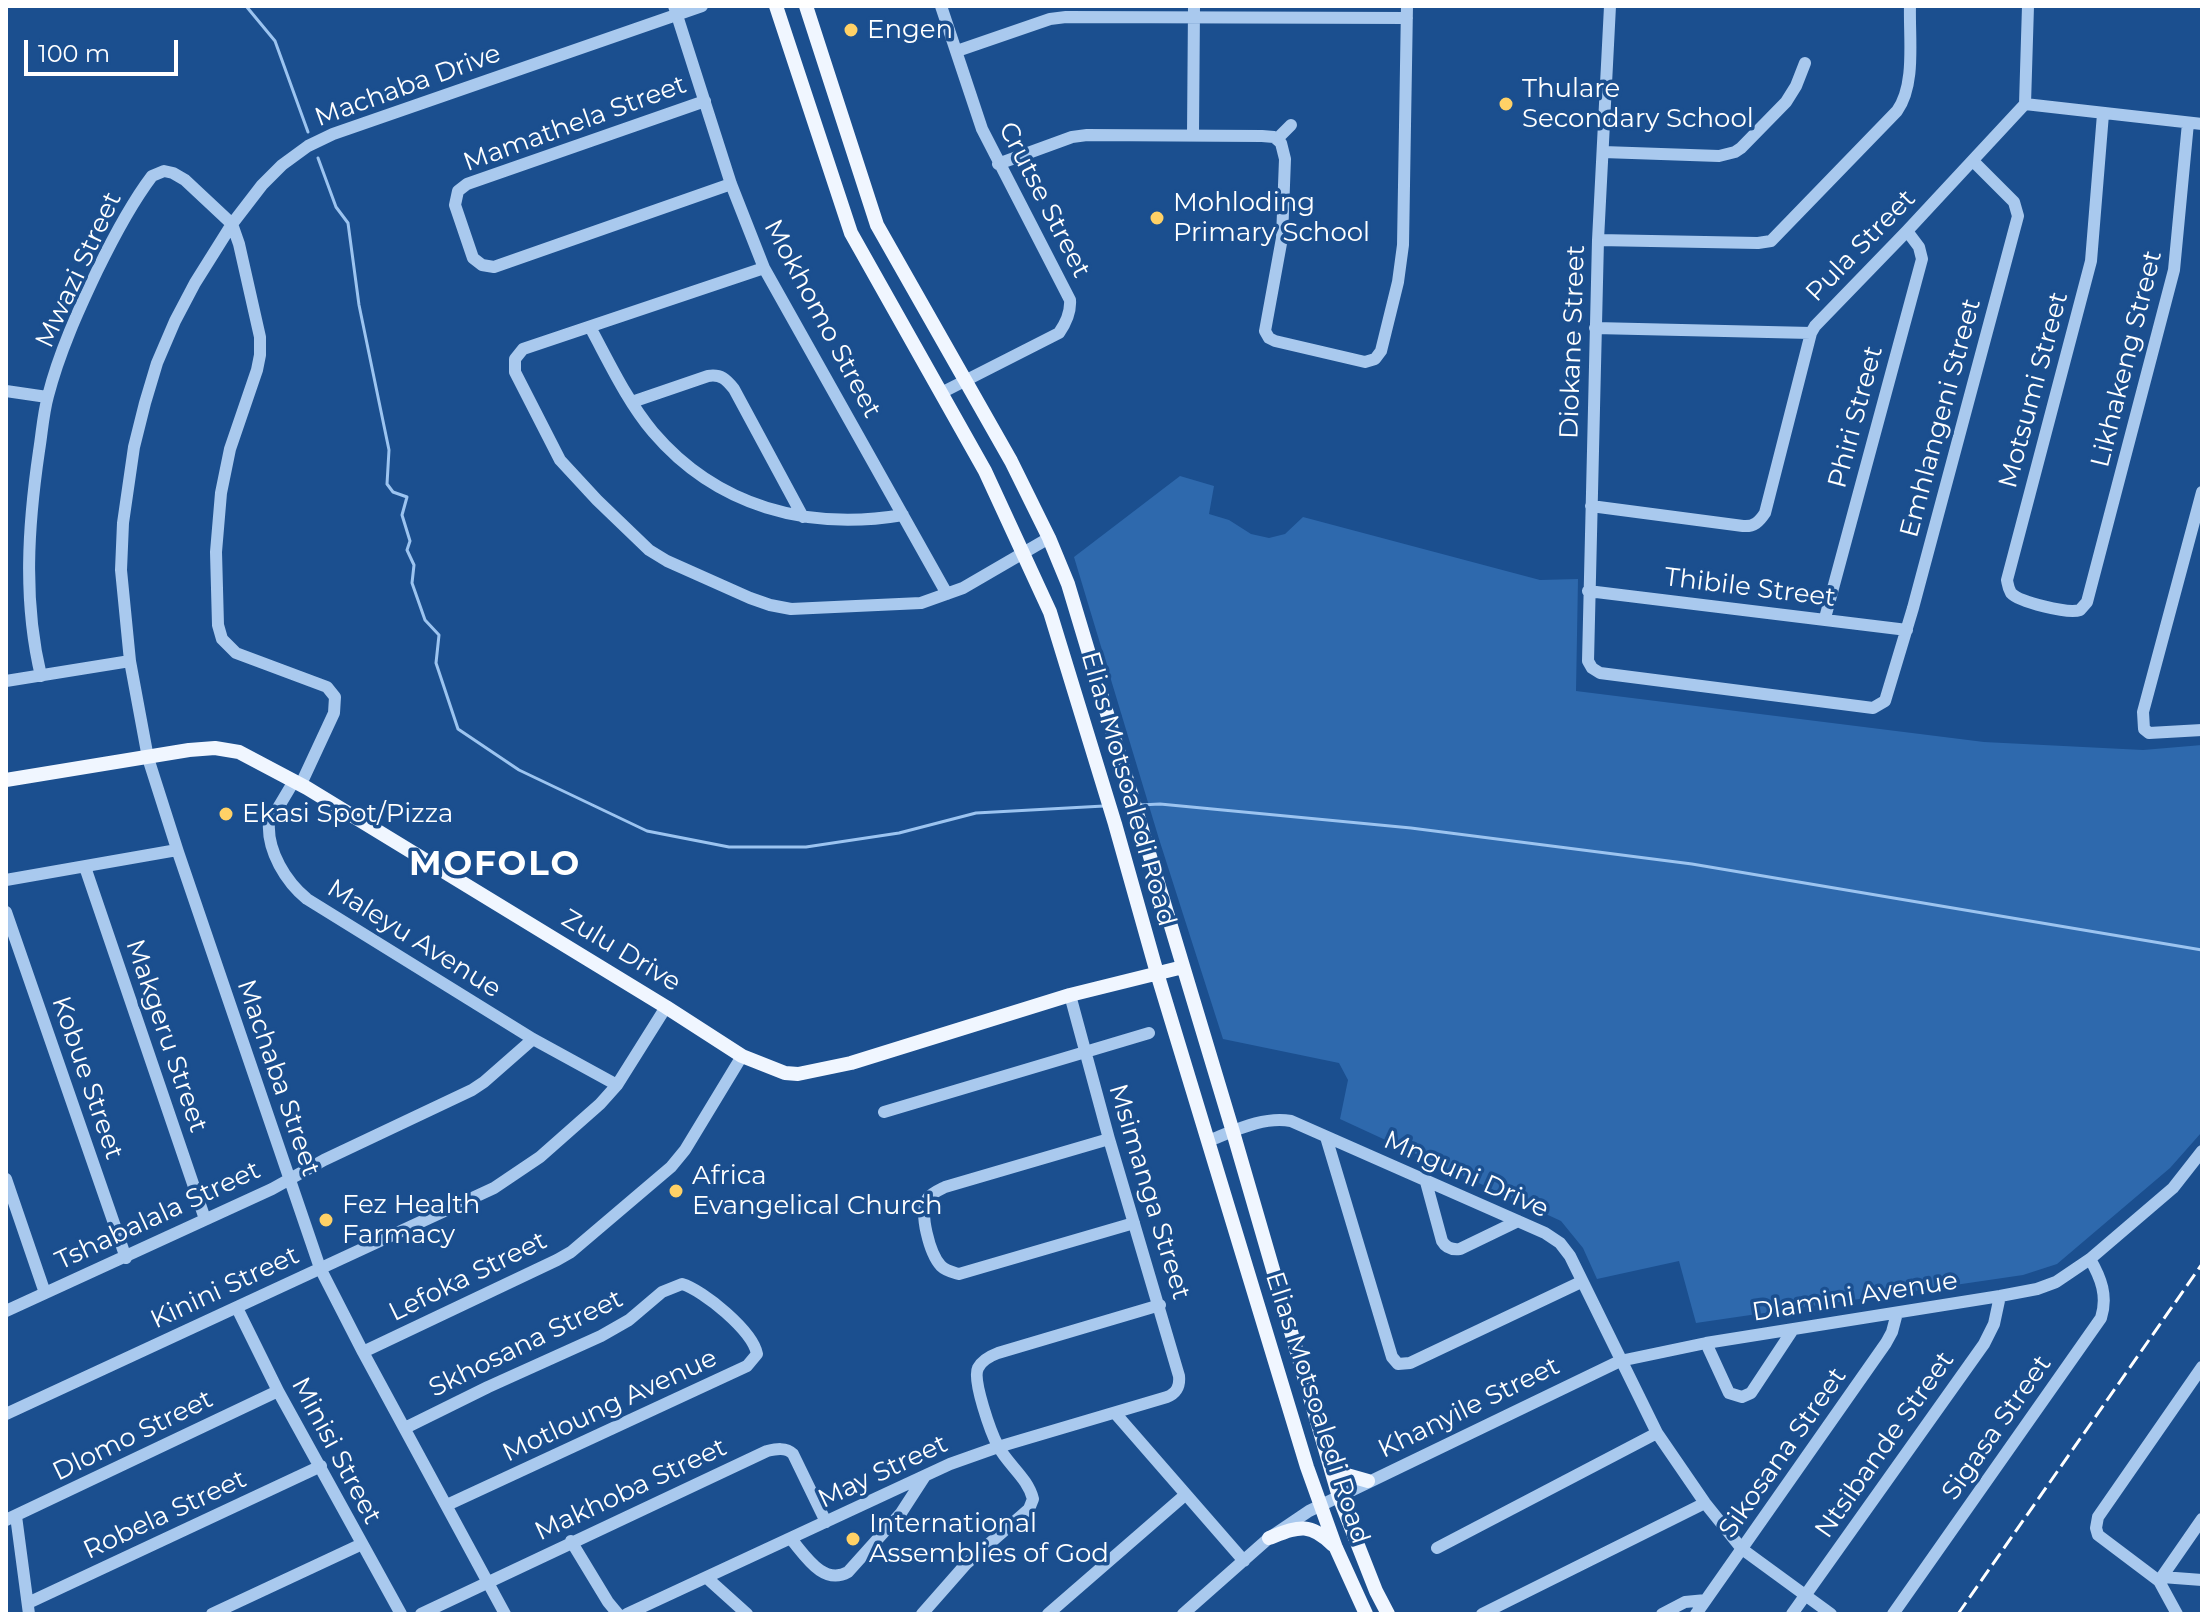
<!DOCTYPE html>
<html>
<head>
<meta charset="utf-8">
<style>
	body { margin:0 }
	#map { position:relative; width:2208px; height:1620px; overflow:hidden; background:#1b4f8f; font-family:Montserrat,sans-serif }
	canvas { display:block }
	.frame { position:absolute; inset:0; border:8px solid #fff; pointer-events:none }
	.scale { position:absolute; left:24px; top:40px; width:154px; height:36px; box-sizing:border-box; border:4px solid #fff; border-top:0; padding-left:10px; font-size:24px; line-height:28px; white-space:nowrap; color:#fff; -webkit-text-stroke:6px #1b4f8f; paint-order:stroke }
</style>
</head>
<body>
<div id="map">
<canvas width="2208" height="1620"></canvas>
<div class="frame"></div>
<div class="scale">100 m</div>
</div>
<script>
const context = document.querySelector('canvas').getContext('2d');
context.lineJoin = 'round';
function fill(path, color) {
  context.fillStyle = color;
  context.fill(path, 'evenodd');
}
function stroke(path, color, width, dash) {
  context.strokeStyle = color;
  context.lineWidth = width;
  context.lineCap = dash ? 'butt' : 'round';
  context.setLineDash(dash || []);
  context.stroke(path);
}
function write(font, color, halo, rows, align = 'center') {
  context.font = font + ' Montserrat,sans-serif';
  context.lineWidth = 7;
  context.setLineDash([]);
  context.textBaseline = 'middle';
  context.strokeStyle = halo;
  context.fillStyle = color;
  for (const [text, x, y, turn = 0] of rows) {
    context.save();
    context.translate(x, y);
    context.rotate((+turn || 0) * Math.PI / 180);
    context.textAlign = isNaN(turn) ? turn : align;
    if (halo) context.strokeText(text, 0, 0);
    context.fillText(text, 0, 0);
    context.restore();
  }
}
const green = new Path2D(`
	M 1180,476 L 1214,486 L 1209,514 L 1229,520 L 1251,534 L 1269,538 L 1285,534 L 1303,517 L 1540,580 L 1578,579 L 1576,691 L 1984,742 L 2143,750 L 2202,745 L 2201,1133 L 2170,1168 L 2057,1264 L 2023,1275 L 1696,1323 L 1679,1261 L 1597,1279 L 1583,1248 L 1561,1221 L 1340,1119 L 1348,1080 L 1339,1063 L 1223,1039 L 1159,839 L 1074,557 Z`);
const stream = new Path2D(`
	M 246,6 L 275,41 L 308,132
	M 318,158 L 336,207 L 348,223 L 359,305 L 389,450 L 387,484 L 393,492 L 407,497 L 402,515 L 410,541 L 407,550 L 414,565 L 412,583 L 425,620 L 439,635 L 436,663 L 458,729 L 519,770 L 647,831 L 729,847 L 806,847 L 899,833 L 976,813 L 1104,806
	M 1140,805 L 1160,804 L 1411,828 L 1692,864 L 2202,950`);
const minor = new Path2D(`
	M 674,6 L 731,184 L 764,268 L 947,594
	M 941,6 L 982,129 L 1070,300 C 1071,313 1066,323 1059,333 L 941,393
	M 1610,6 L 1598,240 L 1588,661 L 1592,668 L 1600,673 L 1873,708 L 1885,701 L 1913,608 L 2018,216 L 2014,202 L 1973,161
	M 957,51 L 1050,19 L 1066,17 L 1407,18
	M 705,101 L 467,184 L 458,191 L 455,205 L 473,258 L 482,265 L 494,267 L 731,184
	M 2025,104 L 2202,124
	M 2103,114 L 2091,261 L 2007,580 C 2008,585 2008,588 2011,593 C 2019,602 2068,614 2080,610 L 2087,602 L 2174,270 L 2188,123
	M 1193,134 L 1194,6
	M 1277,139 L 1291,125
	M 1603,152 L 1719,156 L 1735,152 L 1741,148 L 1786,102 L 1796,86 L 1805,63
	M 998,164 L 1072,137 L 1087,135 L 1262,136 L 1274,137 L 1281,143 L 1285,159 L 1282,238 L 1265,331 L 1269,338 L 1275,341 L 1365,362 L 1375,359 L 1381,351 L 1398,282 L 1403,245 L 1407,6
	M 1598,240 L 1758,243 L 1771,241 L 1897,111 C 1916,85 1909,38 1910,6
	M 764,268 L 523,349 L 515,359 L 515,372 L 560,460 L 597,500 L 649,550 L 667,561 L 750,598 L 770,605 L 791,609 L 921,603 L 963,588 L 1049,538
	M 590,327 C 609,362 627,401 653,432 C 717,507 808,531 903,515
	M 1595,328 L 1811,333
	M 6,391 L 47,397
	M 632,402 L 708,376 C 721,374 726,379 734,389 L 803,517
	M 2202,492 L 2143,712 L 2144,729 L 2149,733 L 2202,730
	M 1591,506 L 1743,526 C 1754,527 1759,522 1765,513 L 1811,333 L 1815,326 L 1907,231 L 2025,104 L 2028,6
	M 1588,591 L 1907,630
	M 1825,618 L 1922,259 L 1919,247 L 1907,231
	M 41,676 C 23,601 28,526 39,451 C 42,433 43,414 48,396 C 59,353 78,311 97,271 C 113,238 130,205 152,176 L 164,171 L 173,173 L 185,180 L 232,224 L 239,244 L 260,337 L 260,355 L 257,370 L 230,449 L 221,493 L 216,552 L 218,625 L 222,639 L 236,653 L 327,687 L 335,697 L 334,713 L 301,784
	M 6,681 L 130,661
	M 294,781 L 269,823 C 267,851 286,882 307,899 L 533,1039 L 617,1085
	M 85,867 L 205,1219
	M 6,880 L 177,850
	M 6,912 L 126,1258
	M 884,1112 L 1149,1033
	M 1326,1137 L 1392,1357 L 1398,1364 L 1410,1363 L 1581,1282
	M 1109,1139 L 945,1187 C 939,1190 932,1193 928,1198 C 918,1212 930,1254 941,1266 C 946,1271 952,1272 959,1274 L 1134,1223
	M 1208,1141 C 1234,1131 1263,1116 1291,1121 L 1545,1233 L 1560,1243 L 1570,1256 L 1657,1433 L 1705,1503 L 1742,1549 L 1831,1614
	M 6,1179 L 45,1293
	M 1426,1182 L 1442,1241 C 1446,1248 1452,1250 1460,1249 L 1518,1221
	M 237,1308 L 278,1391 L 401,1614
	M 6,1311 L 272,1189 L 324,1160 L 472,1090 L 484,1082 L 533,1039
	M 1706,1343 L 1729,1393 L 1742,1397 L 1751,1393 L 1792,1331
	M 363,1352 L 557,1260 L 571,1252 L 671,1167 L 685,1150 L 742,1056
	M 1115,1413 L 1244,1561
	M 6,1414 L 494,1188 L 540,1157 L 600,1104 L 617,1085 L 666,1007
	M 405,1428 L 488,1387 L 601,1336 L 629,1320 L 662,1292 L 682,1284 C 703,1290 753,1331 757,1354 L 747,1366 L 447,1505
	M 16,1516 L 29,1614
	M 6,1520 L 278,1391
	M 791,1539 C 805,1555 823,1586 848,1572 L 901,1513 L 925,1476
	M 571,1541 L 608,1602 L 618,1614
	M 1437,1548 L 1657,1433
	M 2162,1577 L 2202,1580
	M 707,1578 L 747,1614
	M 2159,1581 L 2202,1519
	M 28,1603 L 321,1466
	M 212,1614 L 362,1544
	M 421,1614 L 767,1451 C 776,1449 786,1447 793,1454 L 826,1522
	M 505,1614 L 363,1352 L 320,1268 L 178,852 L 148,758 L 130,661 L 121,570 L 123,523 L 134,447 L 145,403 L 157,363 L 175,321 L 195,283 L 232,224 L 262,185 L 282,165 L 308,146 L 333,134 L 702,6
	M 627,1614 L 950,1464 L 998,1447 L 1167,1397 C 1177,1393 1180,1386 1179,1376 L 1109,1139 L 1070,995
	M 922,1614 L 966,1564 L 1029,1509 L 1033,1499 C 1028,1478 1008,1465 998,1446 C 991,1433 972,1380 978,1368 C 982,1360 990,1356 998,1353 L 1160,1305
	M 1048,1614 L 1185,1495
	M 1183,1614 L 1269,1538 L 1309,1511 L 1620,1361 L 1706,1343 L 2000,1296 L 2037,1289 L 2056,1282 L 2090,1259 L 2173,1188 L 2202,1151
	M 1482,1614 L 1705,1503
	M 1662,1614 L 1685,1602 L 1706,1600
	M 1696,1614 L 1886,1343 L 1892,1332 L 1897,1313
	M 1792,1614 L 1984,1344 L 1994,1324 L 2000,1296
	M 1893,1614 L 2101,1318 C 2108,1296 2101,1278 2090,1259
	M 2177,1614 L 2159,1581 L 2098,1535 L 2096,1528 L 2098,1517 L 2202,1367`);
const major = new Path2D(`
	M 776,6 L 851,233 L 985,471 L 1050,612 L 1115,824 L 1157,973 L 1307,1467 L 1336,1548 L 1366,1614
	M 806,6 L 877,225 L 1011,461 L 1049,538 L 1068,584 L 1233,1132 L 1339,1497 L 1376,1591 L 1388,1614
	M 6,780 L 189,750 L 215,748 L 239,752 L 307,788 L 666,1007 L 742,1056 L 785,1073 L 798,1074 L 851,1063 L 1070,995 L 1183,967
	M 1329,1457 L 1347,1475 L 1368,1481
	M 1269,1538 C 1298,1527 1309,1521 1333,1545`);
const rail = new Path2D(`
	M 1958,1614 L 2202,1264`);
const markers = [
	[851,30,8,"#ffd166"],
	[1506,104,8,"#ffd166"],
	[1157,218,8,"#ffd166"],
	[226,814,8,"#ffd166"],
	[676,1191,8,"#ffd166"],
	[326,1220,8,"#ffd166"],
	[853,1539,8,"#ffd166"]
];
const poiNames = [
	["Engen",867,30],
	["Thulare",1522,89],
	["Secondary School",1522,119],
	["Mohloding",1173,203],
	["Primary School",1173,233],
	["Ekasi Spot/Pizza",242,814],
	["Africa",692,1176],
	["Evangelical Church",692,1206],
	["Fez Health",342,1205],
	["Farmacy",342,1235],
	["International",869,1524],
	["Assemblies of God",869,1554]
];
const streetNames = [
	["Machaba Drive",408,86,-20],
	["Mamathela Street",575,124,-20],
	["Crutse Street",1044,200,63],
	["Pula Street",1861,246,-46],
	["Mwazi Street",79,270,-65],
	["Mokhomo Street",822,319,62],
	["Diokane Street",1573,342,-88],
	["Likhakeng Street",2127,359,-76],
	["Motsumi Street",2034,390,-75],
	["Phiri Street",1856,417,-75],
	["Emhlangeni Street",1941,418,-75],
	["Thibile Street",1750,588,7],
	["Elias Motsoaledi Road",1128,789,74],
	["Maleyu Avenue",414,939,32],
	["Zulu Drive",621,951,31],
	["Makgeru Street",166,1036,71],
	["Kobue Street",87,1078,71],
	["Machaba Street",278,1078,71],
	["Mnguni Drive",1466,1175,24],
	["Msimanga Street",1149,1192,73],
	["Tshabalala Street",158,1216,-25],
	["Lefoka Street",468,1277,-26],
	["Kinini Street",225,1288,-25],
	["Dlamini Avenue",1855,1297,-9],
	["Skhosana Street",526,1344,-26],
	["Motloung Avenue",610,1406,-25],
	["Elias Motsoaledi Road",1317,1408,72],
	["Khanyile Street",1469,1408,-26],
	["Sigasa Street",1997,1428,-55],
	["Dlomo Street",133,1436,-26],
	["Ntsibande Street",1885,1445,-55],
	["Minisi Street",336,1451,62],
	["Sikosana Street",1783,1453,-55],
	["May Street",883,1472,-25],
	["Makhoba Street",631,1490,-25],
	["Robela Street",165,1515,-25]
];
const districtNames = [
	["MOFOLO",495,865]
];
fill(green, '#2e69ad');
stroke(stream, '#9cc4f0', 3);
stroke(minor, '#a9c9ee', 12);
stroke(major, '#f0f6ff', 14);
stroke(rail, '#fff', 3, [14, 6]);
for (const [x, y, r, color] of markers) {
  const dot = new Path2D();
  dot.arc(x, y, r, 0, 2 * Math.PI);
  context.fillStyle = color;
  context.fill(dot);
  stroke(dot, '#1b4f8f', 3);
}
write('26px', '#fff', '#1b4f8f', poiNames, 'left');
write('26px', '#fff', '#1b4f8f', streetNames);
context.letterSpacing = '2px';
write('bold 34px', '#fff', '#1b4f8f', districtNames);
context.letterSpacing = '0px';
</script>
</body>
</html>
